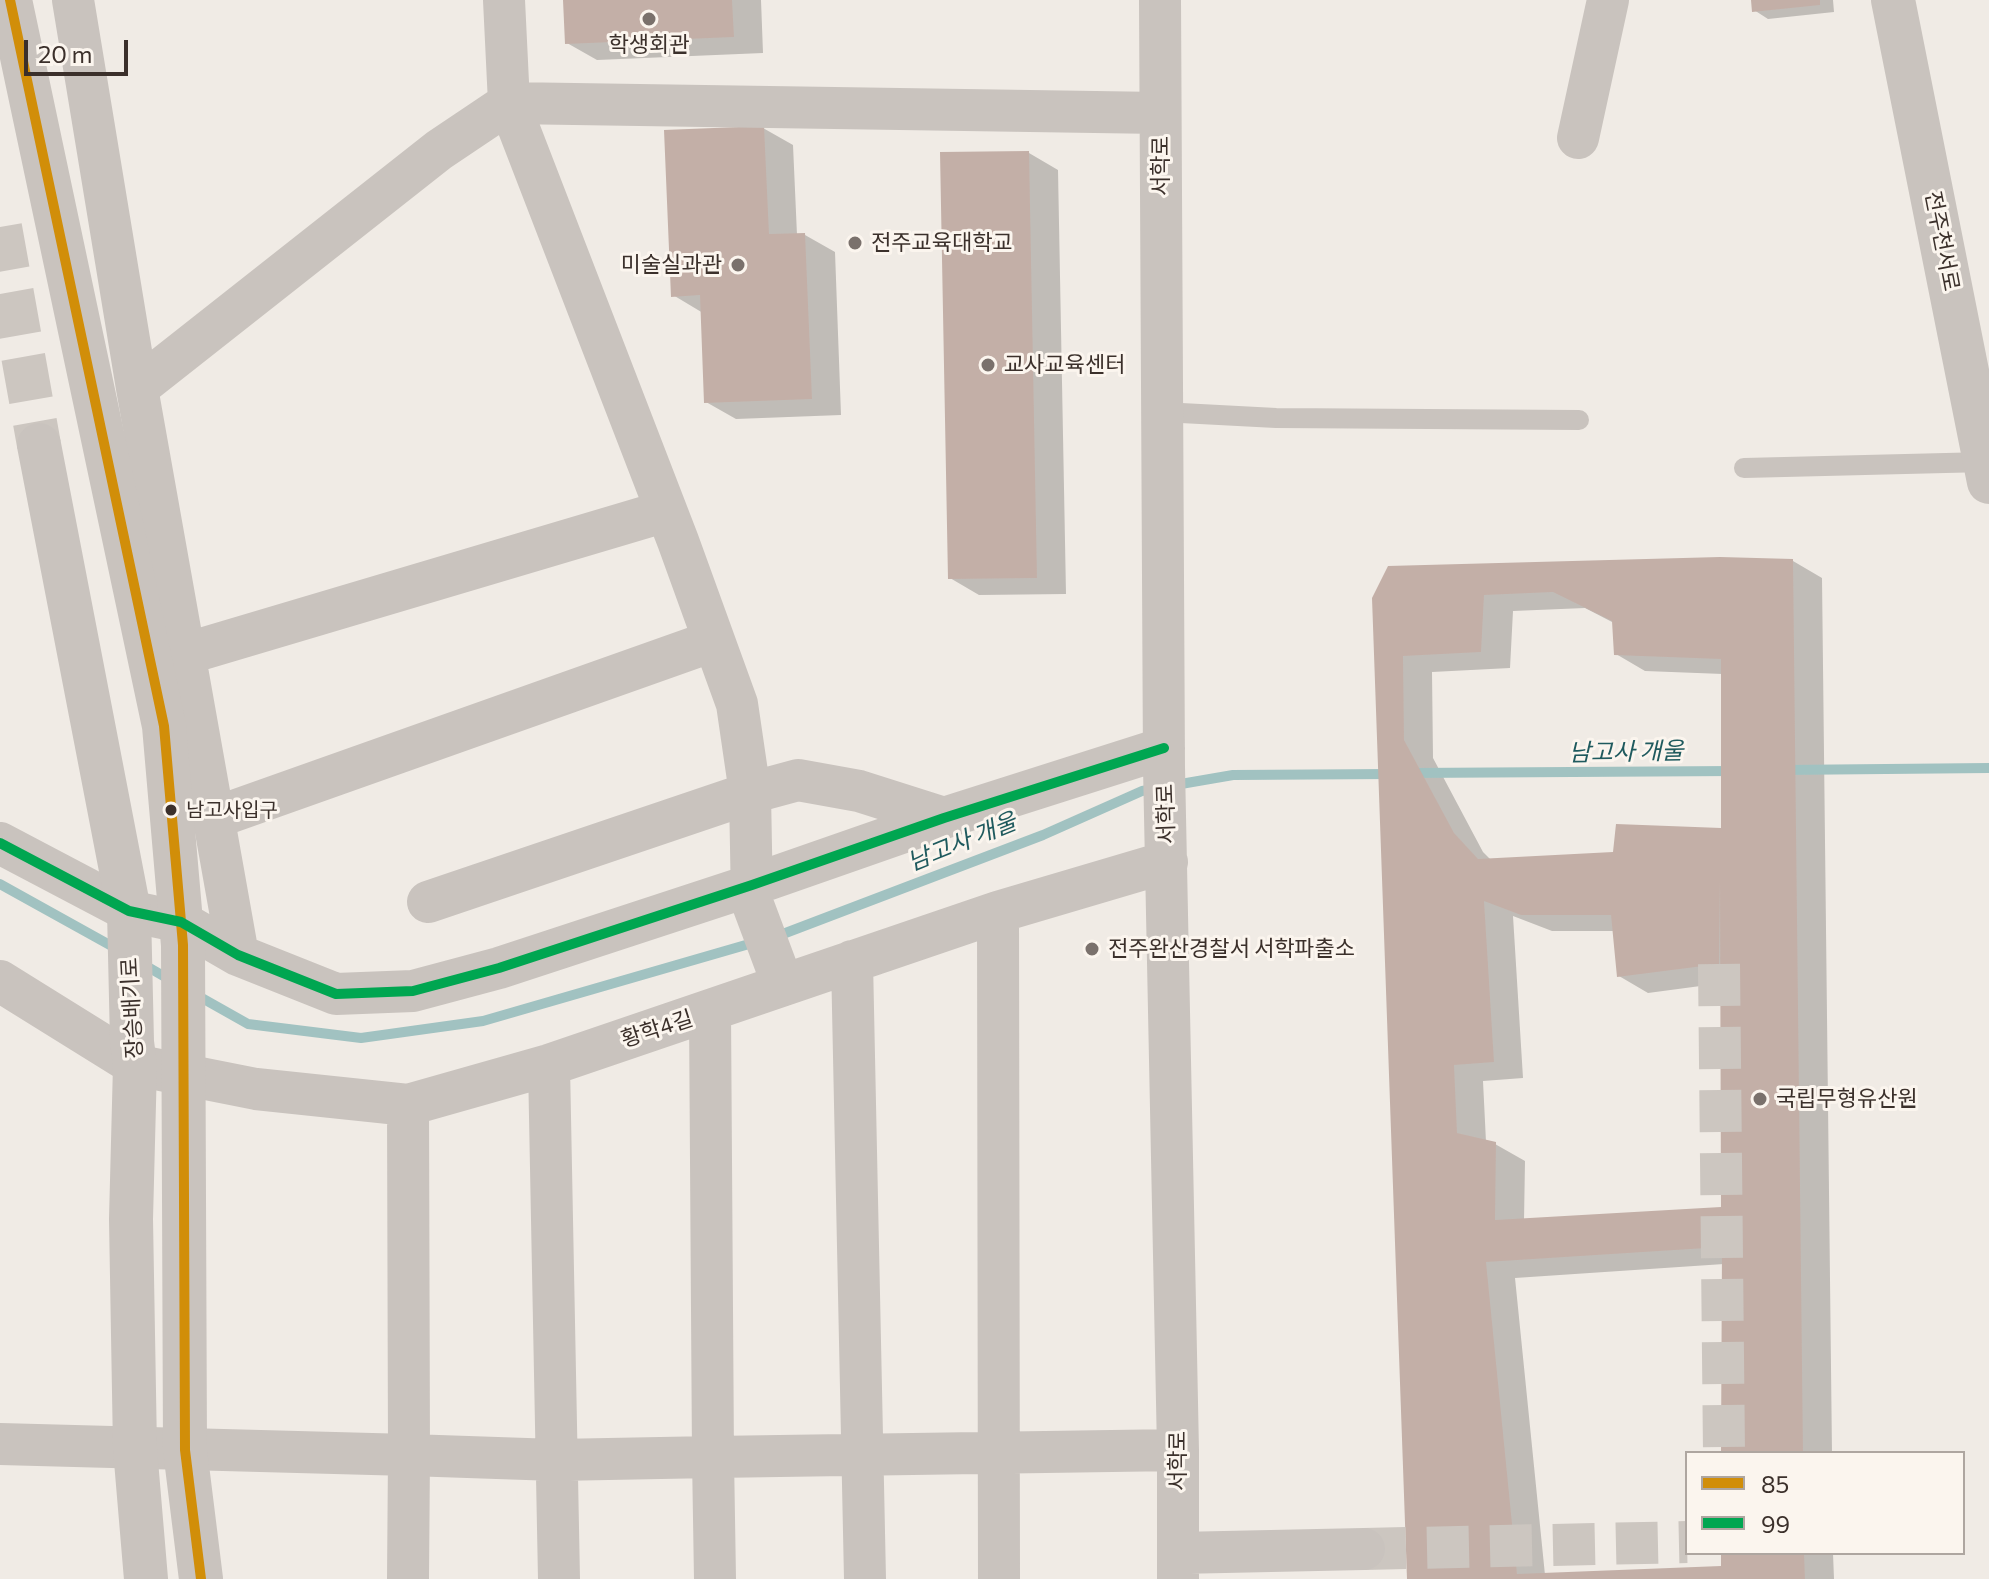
<!DOCTYPE html>
<html>
<head>
<meta charset="utf-8">
<style>
	body { margin:0 }
	#map { position:relative; width:1989px; height:1579px; overflow:hidden; background:#f0ebe5; font-family:Commissioner,sans-serif }
	canvas { display:block }
	.legend { position:absolute; left:1685px; top:1451px; width:280px; height:104px; box-sizing:border-box; background:#fbf5ee; border:2px solid #aea6a0; margin:0; padding:10px 14px; list-style:none; font-size:24px; color:#3b302b }
	.legend li { display:flex; align-items:center; gap:16px; height:40px }
	.legend b { width:40px; border:2px solid #aea6a0 }
	.scale { position:absolute; left:24px; top:40px; width:104px; height:36px; box-sizing:border-box; border:4px solid #3b302b; border-top:0; padding-left:10px; font-size:24px; line-height:28px; white-space:nowrap; color:#3b302b; -webkit-text-stroke:6px #fbf5ee; paint-order:stroke }
</style>
</head>
<body>
<div id="map">
<canvas width="1989" height="1579"></canvas>
<ul class="legend">
<li><b style="height:10px;background:#d18e09"></b>85</li>
<li><b style="height:10px;background:#00a651"></b>99</li>
</ul>
<div class="scale">20 m</div>
</div>
<script>
const context = document.querySelector('canvas').getContext('2d');
context.lineJoin = 'round';
function fill(path, color) {
  context.fillStyle = color;
  context.fill(path, 'evenodd');
}
function stroke(path, color, width, dash) {
  context.strokeStyle = color;
  context.lineWidth = width;
  context.lineCap = dash ? 'butt' : 'round';
  context.setLineDash(dash || []);
  context.stroke(path);
}
function write(font, color, halo, rows, align = 'center') {
  context.font = font + ' Commissioner,"Noto Sans KR",sans-serif';
  context.lineWidth = 6;
  context.setLineDash([]);
  context.textBaseline = 'middle';
  context.strokeStyle = halo;
  context.fillStyle = color;
  for (const [text, x, y, turn = 0] of rows) {
    context.save();
    context.translate(x, y);
    context.rotate((+turn || 0) * Math.PI / 180);
    context.textAlign = isNaN(turn) ? turn : align;
    if (halo) context.strokeText(text, 0, 0);
    context.fillText(text, 0, 0);
    context.restore();
  }
}
const shadow = new Path2D(`
	M 565,0 L 761,0 L 763,53 L 597,60 L 567,43 Z
	M 1753,0 L 1833,0 L 1834,12 L 1768,19 L 1754,10 Z
	M 763,128 L 793,145 L 797,235 L 805,235 L 835,252 L 841,415 L 736,419 L 706,402 L 703,313 L 673,295 Z
	M 1029,153 L 1058,170 L 1066,594 L 979,595 L 950,578 Z
	M 1793,561 L 1822,578 L 1832,1453 L 1723,1453 L 1724,1264 L 1515,1278 L 1545,1575 L 1723,1568 L 1723,1553 L 1833,1553 L 1834,1579 L 1409,1579 L 1389,568 ZM 1585,608 L 1614,623 L 1616,654 L 1645,671 L 1723,674 L 1723,830 L 1615,854 L 1491,860 L 1483,852 L 1433,758 L 1432,672 L 1510,668 L 1513,611 ZM 1513,916 L 1552,931 L 1615,931 L 1619,976 L 1648,993 L 1723,983 L 1723,1209 L 1524,1221 L 1525,1161 L 1495,1144 L 1486,1142 L 1483,1081 L 1523,1078 Z`);
const stream = new Path2D(`
	M 1782,770 L 1989,768
	M 1410,773 L 1734,771
	M 1175,785 L 1233,775 L 1390,774
	M 0,884 L 117,949
	M 775,937 L 1043,835 L 1142,791 L 1155,789
	M 141,963 L 172,981
	M 193,993 L 248,1024 L 361,1038 L 483,1021 L 756,942`);
const building = new Path2D(`
	M 563,0 L 732,0 L 734,37 L 565,44 Z
	M 1751,0 L 1820,0 L 1820,5 L 1752,12 Z
	M 764,126 L 769,234 L 805,233 L 812,399 L 704,403 L 700,295 L 671,297 L 664,130 Z
	M 1029,151 L 1037,578 L 948,579 L 940,152 Z
	M 1720,557 L 1793,559 L 1803,1453 L 1721,1453 L 1722,1247 L 1486,1262 L 1517,1574 L 1721,1566 L 1721,1553 L 1804,1553 L 1805,1579 L 1407,1579 L 1372,598 L 1388,566 ZM 1553,592 L 1612,621 L 1614,655 L 1721,659 L 1721,828 L 1616,824 L 1613,852 L 1478,859 L 1454,833 L 1404,740 L 1403,656 L 1481,652 L 1484,595 ZM 1720,881 L 1721,1207 L 1495,1220 L 1496,1142 L 1457,1133 L 1454,1065 L 1494,1062 L 1484,901 L 1521,915 L 1611,915 L 1617,977 L 1719,964 Z`);
const minorTunnel = new Path2D(`
	M 1719,964 L 1724,1453
	M 1364,1549 L 1687,1542`);
const tertiaryTunnel = new Path2D(`
	M 0,227 L 39,445`);
const service = new Path2D(`
	M 1162,412 L 1276,418 L 1579,420
	M 1744,468 L 1986,462`);
const minor = new Path2D(`
	M 73,0 L 137,388 L 238,955
	M 504,0 L 509,103 L 678,541 L 737,704 L 750,793 L 752,902 L 783,985
	M 1160,0 L 1164,767 L 1178,1450 L 1178,1579
	M 1578,138 L 1608,0
	M 137,388 L 439,150 L 509,103 L 1160,113
	M 185,654 L 666,511
	M 214,818 L 713,641
	M 0,843 L 129,911 L 181,922 L 238,955 L 336,994 L 413,991 L 499,968 L 752,885 L 944,818 L 1164,748
	M 428,902 L 750,793 L 798,780 L 859,791 L 944,818
	M 998,912 L 999,1579
	M 852,961 L 865,1579
	M 0,981 L 135,1065 L 256,1089 L 408,1105 L 549,1065 L 998,912 L 1167,862
	M 549,1065 L 559,1579
	M 0,1444 L 409,1455 L 408,1105
	M 1178,1553 L 1364,1549
	M 408,1579 L 409,1455 L 556,1460 L 713,1457 L 710,1012
	M 715,1579 L 713,1457 L 1178,1450`);
const tertiary = new Path2D(`
	M 10,0 L 164,726 L 183,945 L 185,1450 L 201,1579
	M 1893,0 L 1989,482
	M 39,445 L 129,911 L 132,1042 L 135,1065 L 131,1219 L 135,1449 L 146,1579`);
const bus1 = new Path2D(`
	M 10,0 L 164,726 L 183,945 L 185,1450 L 201,1579`);
const bus2 = new Path2D(`
	M 0,843 L 129,911 L 181,922 L 238,955 L 336,994 L 413,991 L 499,968 L 752,885 L 944,818 L 1164,748`);
const markers = [
	[649,19,8,"#7a716c"],
	[855,243,8,"#7a716c"],
	[738,265,8,"#7a716c"],
	[988,365,8,"#7a716c"],
	[171,810,7,"#3b302b"],
	[1092,949,8,"#7a716c"],
	[1760,1099,8,"#7a716c"]
];
const busNames = [
	["남고사입구",186,810]
];
const poiNames = [
	["학생회관",649,45,"center"],
	["전주교육대학교",871,243],
	["미술실과관",722,265,"right"],
	["교사교육센터",1004,365],
	["전주완산경찰서 서학파출소",1108,949],
	["국립무형유산원",1776,1099]
];
const streetNames = [
	["서학로",1161,166,-90],
	["전주천서로",1942,241,79],
	["서학로",1166,814,-92],
	["장승배기로",132,1008,-93],
	["황학4길",657,1029,-18],
	["서학로",1178,1461,-90]
];
const waterNames = [
	["남고사 개울",1626,752,-1],
	["남고사 개울",962,842,-22]
];
fill(shadow, '#0003');
stroke(stream, '#a1c2c1', 10);
fill(building, '#c3afa7');
stroke(minorTunnel, '#ccc6c0', 42, [42, 21]);
stroke(tertiaryTunnel, '#ccc6c0', 44, [44, 22]);
stroke(service, '#c9c3be', 20);
stroke(minor, '#c9c3be', 42);
stroke(tertiary, '#c9c3be', 44);
stroke(bus1, '#d18e09', 10);
stroke(bus2, '#00a651', 10);
for (const [x, y, r, color] of markers) {
  const dot = new Path2D();
  dot.arc(x, y, r, 0, 2 * Math.PI);
  context.fillStyle = color;
  context.fill(dot);
  stroke(dot, '#fbf5ee', 3);
}
write('20px', '#3b302b', '#fbf5ee', busNames, 'left');
write('22px', '#3b302b', '#fbf5ee', poiNames, 'left');
write('22px', '#3b302b', '#fbf5ee', streetNames);
write('italic 24px', '#1f5a5e', '#fbf5ee', waterNames);
</script>
</body>
</html>
